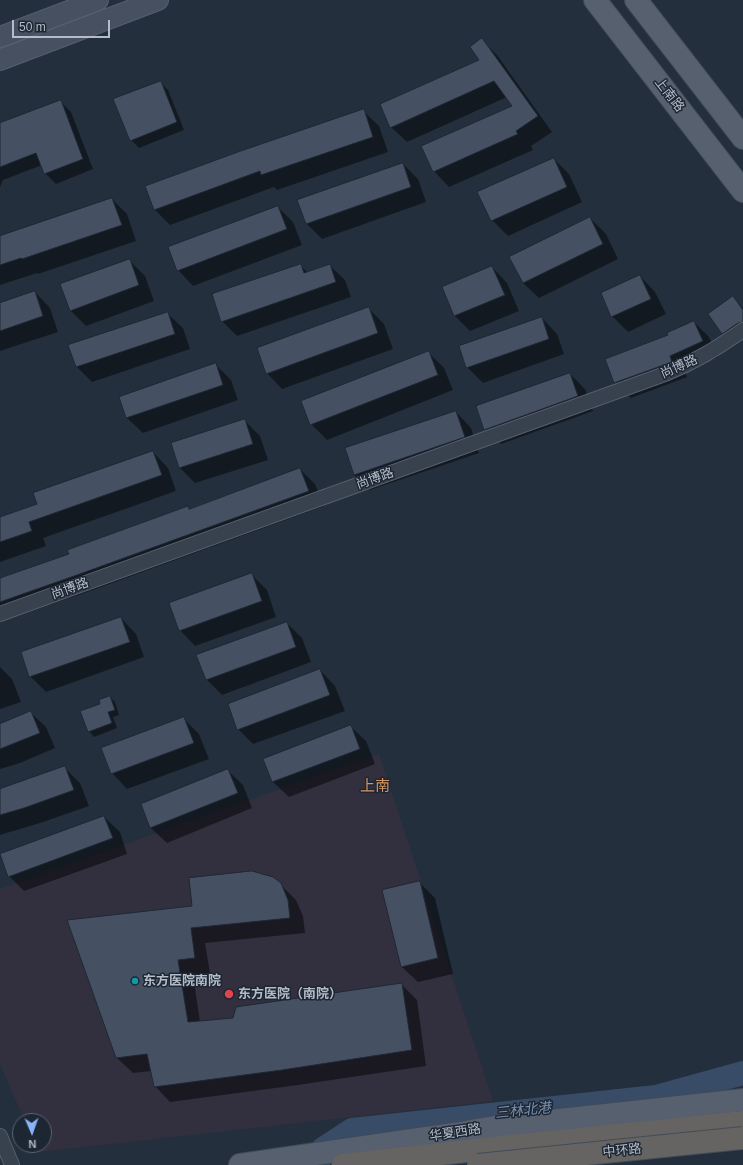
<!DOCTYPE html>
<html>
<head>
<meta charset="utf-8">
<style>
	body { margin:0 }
	#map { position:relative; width:743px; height:1165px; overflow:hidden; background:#242f3e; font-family:Helvetica,sans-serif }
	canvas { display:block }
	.north { position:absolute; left:12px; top:1113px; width:40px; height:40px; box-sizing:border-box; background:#1d2633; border:1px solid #59626f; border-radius:50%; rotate:178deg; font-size:11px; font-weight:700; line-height:16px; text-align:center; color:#b4bcc9 }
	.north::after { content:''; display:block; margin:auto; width:14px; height:18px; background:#8ab4f8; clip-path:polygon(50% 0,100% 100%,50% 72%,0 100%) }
	.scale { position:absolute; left:12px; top:20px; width:98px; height:18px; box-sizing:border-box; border:2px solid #b4bcc9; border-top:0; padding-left:5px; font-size:12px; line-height:14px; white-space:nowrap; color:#b4bcc9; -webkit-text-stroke:3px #1d2633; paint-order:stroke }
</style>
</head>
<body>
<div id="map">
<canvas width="743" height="1165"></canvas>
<div class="north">N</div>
<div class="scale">50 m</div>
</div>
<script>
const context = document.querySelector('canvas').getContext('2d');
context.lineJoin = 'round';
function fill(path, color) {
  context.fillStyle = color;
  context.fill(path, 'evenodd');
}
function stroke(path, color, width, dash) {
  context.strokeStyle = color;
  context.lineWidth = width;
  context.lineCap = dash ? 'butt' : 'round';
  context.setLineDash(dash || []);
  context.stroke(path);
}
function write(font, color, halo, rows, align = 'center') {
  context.font = font + ' Helvetica,"Noto Sans SC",sans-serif';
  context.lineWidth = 3;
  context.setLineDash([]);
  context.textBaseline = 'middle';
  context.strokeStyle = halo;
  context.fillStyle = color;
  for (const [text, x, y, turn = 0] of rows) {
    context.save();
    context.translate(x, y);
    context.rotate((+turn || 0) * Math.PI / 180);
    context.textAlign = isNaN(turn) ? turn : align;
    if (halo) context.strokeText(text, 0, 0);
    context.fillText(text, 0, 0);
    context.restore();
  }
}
const medical = new Path2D(`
	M 379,754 L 493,1101 L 39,1152 L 36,1145 L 44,1145 L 44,1121 L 25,1121 L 0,1064 L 0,889 Z`);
const shadow = new Path2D(`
	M 482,40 L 497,55 L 552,132 L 531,146 L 533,150 L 449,187 L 434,171 L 513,106 L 507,97 L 407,142 L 391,127 L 480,60 Z
	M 160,82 L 168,90 L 184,130 L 139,148 L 131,140 Z
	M 61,102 L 71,112 L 93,169 L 56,184 L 45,173 L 42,165 L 3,180 L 0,187 L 0,125 Z
	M 363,111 L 379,126 L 388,152 L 277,190 L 274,187 L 170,225 L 154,209 Z
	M 554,159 L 569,174 L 582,202 L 508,236 L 492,220 Z
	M 403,164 L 418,179 L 426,202 L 322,239 L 306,223 Z
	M 112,199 L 127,214 L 136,241 L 38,274 L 37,273 L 0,285 L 0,237 Z
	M 278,207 L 293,222 L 302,245 L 193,286 L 178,270 Z
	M 590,218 L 606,234 L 618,259 L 539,298 L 523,283 Z
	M 129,260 L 145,276 L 154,301 L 86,326 L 70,310 Z
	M 300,265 L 308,273 L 329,265 L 345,280 L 351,297 L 237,336 L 222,321 Z
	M 492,267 L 507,283 L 519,311 L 470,331 L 455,316 L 443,288 Z
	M 640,276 L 655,292 L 666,314 L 628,332 L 612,316 Z
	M 35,292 L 50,308 L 58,332 L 0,351 L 0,304 Z
	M 733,298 L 743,308 L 743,333 L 731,341 L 723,333 Z
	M 369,309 L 384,324 L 393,349 L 282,389 L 267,373 Z
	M 167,313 L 183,328 L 190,349 L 92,382 L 77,367 L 70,346 Z
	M 542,318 L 557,334 L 564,354 L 483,383 L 467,367 Z
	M 694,322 L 709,337 L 718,357 L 685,372 L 687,377 L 631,398 L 615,383 L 607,359 L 670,336 Z
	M 428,352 L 444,368 L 453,390 L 327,440 L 311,424 Z
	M 215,364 L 231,380 L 238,400 L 143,433 L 127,418 L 120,397 Z
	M 570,374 L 585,389 L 593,411 L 501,444 L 485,429 Z
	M 456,412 L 471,428 L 479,453 L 370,490 L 354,475 L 346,449 Z
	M 244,420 L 260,436 L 268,460 L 195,483 L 180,468 L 172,444 Z
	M 153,452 L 168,468 L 176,491 L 43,538 L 46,546 L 0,562 L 0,518 L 38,504 Z
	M 300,469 L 315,484 L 324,506 L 93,590 L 0,622 L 0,579 L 70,555 L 188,507 L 190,509 Z
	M 251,574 L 267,590 L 276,617 L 195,646 L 180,630 Z
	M 121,618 L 136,634 L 144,657 L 46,692 L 30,676 Z
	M 287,623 L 302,638 L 311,662 L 222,695 L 206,679 Z
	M 0,667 L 12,679 L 21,702 L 0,709 Z
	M 320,670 L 335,686 L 345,711 L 253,744 L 238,729 Z
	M 110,697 L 115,702 L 119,715 L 113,717 L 117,728 L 94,737 L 89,731 L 101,704 Z
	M 30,712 L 46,727 L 55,748 L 20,763 L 0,769 L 0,725 Z
	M 184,719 L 199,734 L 209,759 L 127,789 L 112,773 Z
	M 350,726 L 366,741 L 375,764 L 289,797 L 273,782 L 264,759 Z
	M 65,768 L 80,783 L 89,806 L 40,823 L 0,835 L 0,790 Z
	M 227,770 L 243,785 L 252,808 L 167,843 L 151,828 L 142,805 Z
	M 104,817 L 120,832 L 127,854 L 24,891 L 9,876 Z
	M 419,882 L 435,898 L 453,974 L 418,982 L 402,967 L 384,891 Z
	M 280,884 L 296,900 L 303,916 L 305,933 L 205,943 L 210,973 L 193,975 L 200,1022 L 234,1019 L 401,984 L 417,1000 L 426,1066 L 298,1085 L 170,1102 L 155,1086 L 151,1071 L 133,1073 L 117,1058 L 193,907 Z`);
const river = new Path2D(`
	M 317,1165 L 323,1149 L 352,1130 L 656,1097 L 743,1073`);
const building = new Path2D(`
	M 482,38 L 538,116 L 516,131 L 518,134 L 433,172 L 421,146 L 512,106 L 494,81 L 390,128 L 380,104 L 479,60 L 470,47 Z
	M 161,81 L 177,122 L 130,141 L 113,99 Z
	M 61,100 L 83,159 L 44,174 L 36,153 L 0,167 L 0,123 Z
	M 364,109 L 373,137 L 261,175 L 260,171 L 154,210 L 145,186 L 238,152 Z
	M 554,158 L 567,187 L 491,221 L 477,192 Z
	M 403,163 L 411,187 L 306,224 L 297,200 Z
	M 112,198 L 122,225 L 22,259 L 21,258 L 0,265 L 0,236 Z
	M 278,206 L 287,229 L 177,271 L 168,247 Z
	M 590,217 L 603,244 L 523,283 L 509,257 Z
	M 130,259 L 139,285 L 70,311 L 60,284 Z
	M 301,264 L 304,273 L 330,264 L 336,282 L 221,322 L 212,294 Z
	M 492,266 L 505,295 L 454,316 L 442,287 Z
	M 640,275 L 651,299 L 611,317 L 601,293 Z
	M 35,291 L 43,316 L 0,331 L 0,303 Z
	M 733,296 L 743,310 L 743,322 L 738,323 L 722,334 L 708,314 Z
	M 369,307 L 378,333 L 266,374 L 257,348 Z
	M 168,312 L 175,334 L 76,367 L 68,345 Z
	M 542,317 L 549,339 L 466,368 L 459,346 Z
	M 694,321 L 703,341 L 670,356 L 672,362 L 614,383 L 605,359 L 668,335 L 667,333 Z
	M 429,351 L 438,375 L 310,425 L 301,401 Z
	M 216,363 L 223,385 L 126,418 L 119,397 Z
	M 570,373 L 578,396 L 484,430 L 476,406 Z
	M 456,411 L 465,437 L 354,475 L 345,448 Z
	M 245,419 L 253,444 L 179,468 L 171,443 Z
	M 153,451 L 162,475 L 29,522 L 32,531 L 0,542 L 0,517 L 37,504 L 33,493 Z
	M 300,468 L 309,491 L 77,575 L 0,602 L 0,578 L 69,554 L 67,550 L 188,506 L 189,509 Z
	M 252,573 L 262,601 L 179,631 L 169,603 Z
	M 121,617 L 130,642 L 29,677 L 21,652 Z
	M 287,622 L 296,647 L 206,680 L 196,655 Z
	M 320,669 L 330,695 L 237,730 L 228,704 Z
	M 110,696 L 115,710 L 108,712 L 112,723 L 88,732 L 80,711 L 100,704 L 99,700 Z
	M 31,711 L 40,733 L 0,749 L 0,724 Z
	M 184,717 L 194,743 L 111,774 L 101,748 Z
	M 351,725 L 360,749 L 272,782 L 263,759 Z
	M 65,766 L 74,790 L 24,808 L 0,815 L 0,789 Z
	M 228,769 L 238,793 L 150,828 L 141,804 Z
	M 104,816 L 113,838 L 8,877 L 0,854 Z
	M 252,871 L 273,877 L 281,883 L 288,900 L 290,918 L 191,928 L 195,958 L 178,960 L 188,1022 L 233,1018 L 236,1007 L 402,983 L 412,1050 L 282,1070 L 154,1087 L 147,1054 L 116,1058 L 67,920 L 192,906 L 189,878 Z
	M 420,881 L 438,958 L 401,967 L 382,890 Z`);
const minor = new Path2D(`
	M 0,614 L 665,374 C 695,362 717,348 743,330
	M 0,1136 L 12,1165`);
const secondary = new Path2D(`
	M 0,37 L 98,0
	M 0,60 L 158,0`);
const primary = new Path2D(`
	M 595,0 L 743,191
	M 636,0 L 743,138
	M 240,1165 L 454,1134 L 495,1127 L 743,1100`);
const trunk = new Path2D(`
	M 343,1165 L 503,1147 L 743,1122`);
const trunkBridge = new Path2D(`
	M 478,1165 L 743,1138`);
const markers = [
	[135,981,4,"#0f9aa8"],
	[229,994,5,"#e0444e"]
];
const streetNames = [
	["上南路",669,95,52],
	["尚博路",679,367,-24],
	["尚博路",375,479,-20],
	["尚博路",70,589,-20],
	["华夏西路",455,1133,-9],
	["中环路",622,1151,-6]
];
const poiNames = [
	["东方医院南院",143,981],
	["东方医院（南院）",238,994]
];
const waterNames = [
	["三林北港",523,1111,-6]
];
const quarterNames = [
	["上南",375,787]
];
fill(medical, '#32303f');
fill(shadow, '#0007');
stroke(river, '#394c67', 24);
fill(building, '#455162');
stroke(building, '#1f2835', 1);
stroke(minor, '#565f6c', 16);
stroke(secondary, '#565f6c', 22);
stroke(primary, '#414a57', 24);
stroke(trunk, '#434c59', 24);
stroke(minor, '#38414e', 14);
stroke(secondary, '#465061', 20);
stroke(primary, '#56606e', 22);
stroke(trunk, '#656462', 22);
stroke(trunkBridge, '#434c59', 24, []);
stroke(trunkBridge, '#656462', 22);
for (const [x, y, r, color] of markers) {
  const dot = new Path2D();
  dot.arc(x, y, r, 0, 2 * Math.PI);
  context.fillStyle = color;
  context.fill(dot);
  stroke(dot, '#1d2633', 1.5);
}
write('13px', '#b4bcc9', '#1d2633', streetNames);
write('bold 13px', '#b4bcc9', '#1d2633', poiNames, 'left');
write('italic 14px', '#7c92b1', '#1d2633', waterNames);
write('15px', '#d59563', '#1d2633', quarterNames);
</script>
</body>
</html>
